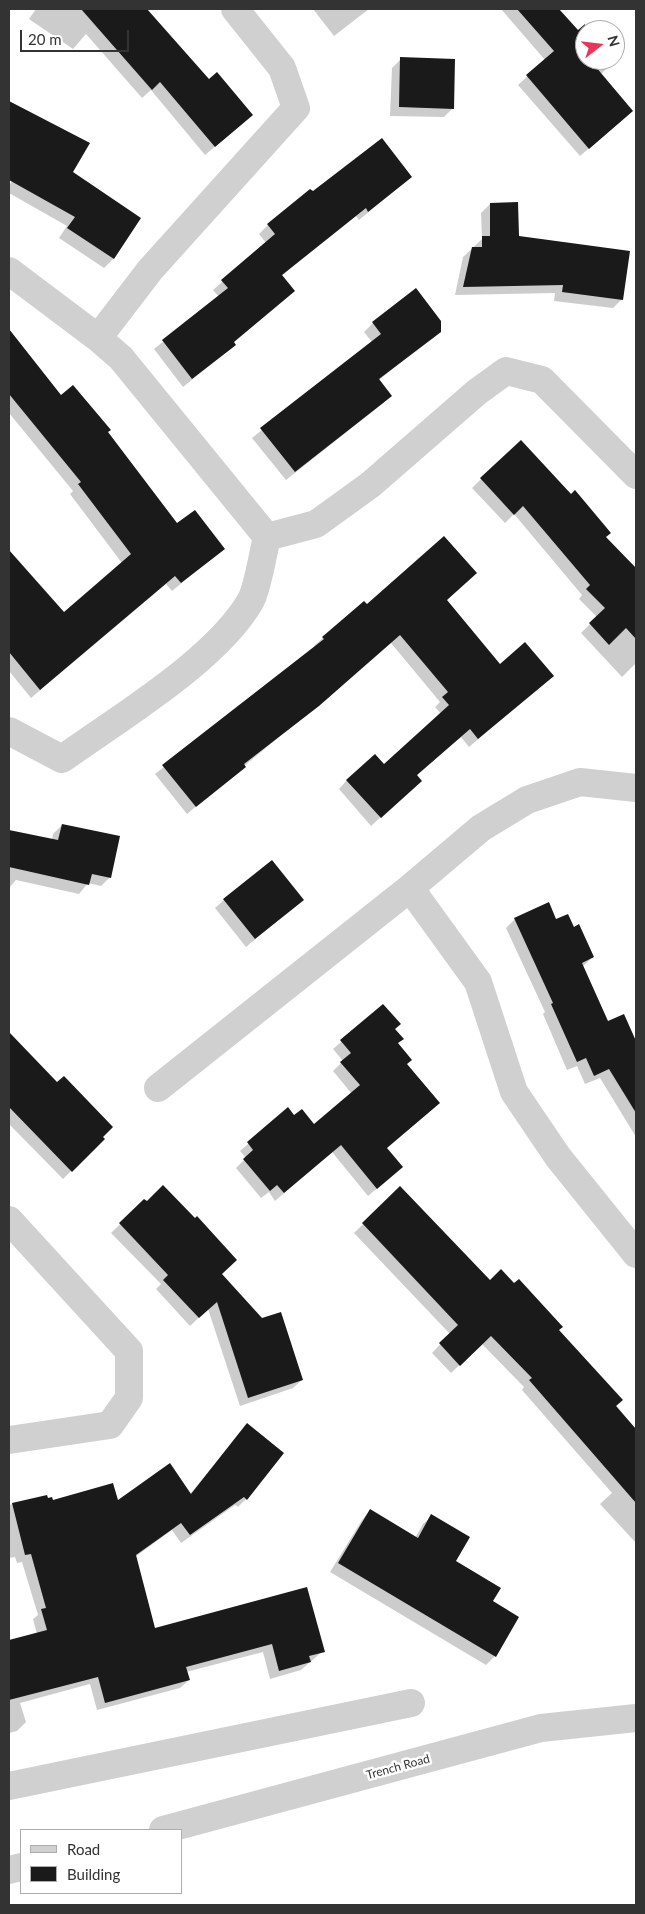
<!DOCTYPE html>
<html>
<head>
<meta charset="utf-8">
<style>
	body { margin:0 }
	#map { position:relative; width:645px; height:1914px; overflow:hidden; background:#fff; font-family:Lato,sans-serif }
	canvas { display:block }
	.frame { position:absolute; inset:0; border:10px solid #333; pointer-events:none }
	.legend { position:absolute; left:20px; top:1829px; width:162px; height:65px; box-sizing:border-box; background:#fff; border:1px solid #adadad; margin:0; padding:6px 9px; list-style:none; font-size:15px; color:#333 }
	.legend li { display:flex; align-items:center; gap:10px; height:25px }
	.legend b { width:25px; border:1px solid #adadad }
	.north { position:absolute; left:575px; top:20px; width:50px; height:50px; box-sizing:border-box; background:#fff; border:1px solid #adadad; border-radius:50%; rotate:74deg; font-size:14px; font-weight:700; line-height:20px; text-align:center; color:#333 }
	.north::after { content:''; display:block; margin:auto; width:18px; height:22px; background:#ea355b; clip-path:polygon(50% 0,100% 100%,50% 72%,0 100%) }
	.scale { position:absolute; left:20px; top:30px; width:109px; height:22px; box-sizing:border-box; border:2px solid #333; border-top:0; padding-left:6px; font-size:15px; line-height:18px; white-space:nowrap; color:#333; -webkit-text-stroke:4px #fff; paint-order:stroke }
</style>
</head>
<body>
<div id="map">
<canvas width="645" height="1914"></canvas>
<div class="frame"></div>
<ul class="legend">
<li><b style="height:6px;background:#d0d0d0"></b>Road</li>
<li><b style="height:14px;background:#1a1a1a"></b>Building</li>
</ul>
<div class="north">N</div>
<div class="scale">20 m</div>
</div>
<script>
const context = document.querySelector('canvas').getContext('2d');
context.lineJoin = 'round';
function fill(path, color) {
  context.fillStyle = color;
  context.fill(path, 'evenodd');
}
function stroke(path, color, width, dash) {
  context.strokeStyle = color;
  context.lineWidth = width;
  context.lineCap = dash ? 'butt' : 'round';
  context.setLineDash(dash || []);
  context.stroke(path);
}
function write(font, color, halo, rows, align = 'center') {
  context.font = font + ' Lato,sans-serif';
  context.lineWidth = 5;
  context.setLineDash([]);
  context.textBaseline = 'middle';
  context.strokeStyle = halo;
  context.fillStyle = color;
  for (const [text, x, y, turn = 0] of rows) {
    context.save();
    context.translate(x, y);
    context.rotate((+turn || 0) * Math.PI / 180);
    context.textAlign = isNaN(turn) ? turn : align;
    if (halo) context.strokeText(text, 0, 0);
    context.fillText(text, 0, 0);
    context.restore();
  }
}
const shadow = new Path2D(`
	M 36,9 L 122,9 L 144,24 L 242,124 L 205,155 L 151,90 L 142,98 L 86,34 L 73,49 L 29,19 Z
	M 313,9 L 369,9 L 334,36 Z
	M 501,9 L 557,9 L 585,41 L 585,60 L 602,60 L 608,67 L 601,74 L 623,119 L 580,156 L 518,85 L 545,60 Z
	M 401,59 L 453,108 L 444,117 L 390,116 L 392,68 Z
	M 9,103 L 88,144 L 72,173 L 140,219 L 113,259 L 104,268 L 59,238 L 67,226 L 9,193 L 9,186 L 15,175 L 9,171 Z
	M 411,177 L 359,220 L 356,216 L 281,276 L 233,343 L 235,345 L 183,387 L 154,349 L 219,297 L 213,290 L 266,243 L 259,234 L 268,225 L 312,193 Z
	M 490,204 L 518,237 L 622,299 L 613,308 L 554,301 L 555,293 L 455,295 L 463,257 L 482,239 L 481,213 Z
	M 373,323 L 439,331 L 379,380 L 391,395 L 382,404 L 286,480 L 252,438 L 372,342 L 364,332 Z
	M 9,331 L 61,397 L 107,432 L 177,524 L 223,549 L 172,591 L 166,584 L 31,698 L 9,671 L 9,552 L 64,614 L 122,563 L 70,494 L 73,491 L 9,413 Z
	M 481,479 L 605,538 L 636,570 L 636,663 L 622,677 L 581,633 L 597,617 L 579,599 L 582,595 L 514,514 L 505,523 L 472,488 Z
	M 445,600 L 500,665 L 543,684 L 469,747 L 461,737 L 416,776 L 412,789 L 371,826 L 339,789 L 347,780 L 384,766 L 441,714 L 435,707 L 440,702 L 391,643 L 187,814 L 155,774 L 315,648 L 314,646 L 323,638 L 364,602 L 367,606 Z
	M 62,825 L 110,877 L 101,886 L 88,883 L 79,894 L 16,880 L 9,888 L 9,832 L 52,840 L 53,834 Z
	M 224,900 L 302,900 L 246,947 L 215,908 Z
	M 515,919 L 556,921 L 573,928 L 593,957 L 582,967 L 607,1023 L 623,1016 L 636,1044 L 636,1137 L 600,1078 L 585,1084 L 577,1066 L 567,1070 L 543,1014 L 545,1012 L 506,928 Z
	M 383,1005 L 394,1029 L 397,1044 L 386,1149 L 393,1175 L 368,1196 L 332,1152 L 275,1201 L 269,1192 L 261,1198 L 236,1168 L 246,1158 L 240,1151 L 288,1109 L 294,1117 L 314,1126 L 352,1094 L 333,1071 L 343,1061 L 333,1049 Z
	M 9,1033 L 57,1084 L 103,1139 L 63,1179 L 9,1124 Z
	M 400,1188 L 490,1282 L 558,1330 L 636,1431 L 636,1543 L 600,1504 L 612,1493 L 522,1390 L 524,1387 L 482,1344 L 451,1373 L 432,1353 L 450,1334 L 354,1233 Z
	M 144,1201 L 221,1274 L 302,1380 L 293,1388 L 240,1406 L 208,1309 L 190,1326 L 156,1289 L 161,1284 L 111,1233 Z
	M 247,1425 L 246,1499 L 238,1507 L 235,1505 L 181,1543 L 172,1530 L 135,1557 L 154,1630 L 306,1588 L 323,1651 L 301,1670 L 270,1679 L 263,1652 L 186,1672 L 189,1680 L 180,1688 L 97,1710 L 90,1684 L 20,1703 L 26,1722 L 17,1731 L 9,1733 L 9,1642 L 37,1634 L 33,1619 L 38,1615 L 22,1562 L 17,1563 L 15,1557 L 9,1558 L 9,1505 L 46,1496 L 47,1500 L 52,1501 L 117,1502 L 190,1494 Z
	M 370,1511 L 415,1538 L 423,1524 L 432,1516 L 454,1561 L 491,1602 L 495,1656 L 486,1665 L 330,1572 L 362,1520 Z`);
const building = new Path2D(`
	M 81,9 L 147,9 L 209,79 L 217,72 L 253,115 L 215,147 L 160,82 L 152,90 Z
	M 517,9 L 559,9 L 578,30 L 585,24 L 585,60 L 590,60 L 633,111 L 589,149 L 526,75 L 554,51 Z
	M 400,57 L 455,59 L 454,109 L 399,107 Z
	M 9,101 L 90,143 L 73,172 L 141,218 L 114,259 L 67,228 L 75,217 L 9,180 Z
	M 382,138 L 412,177 L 368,212 L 366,208 L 282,275 L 295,291 L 234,342 L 236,345 L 192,379 L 162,340 L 228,288 L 221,280 L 275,234 L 267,224 L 310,189 L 313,191 Z
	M 518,202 L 519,236 L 630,251 L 623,300 L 562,292 L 563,285 L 463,287 L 472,247 L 482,247 L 482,236 L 490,236 L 490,203 Z
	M 416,288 L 441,321 L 441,332 L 379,379 L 392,396 L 295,472 L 260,428 L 381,334 L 372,322 Z
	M 9,329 L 61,395 L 73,385 L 111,430 L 108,432 L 177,523 L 195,510 L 225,549 L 181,583 L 175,576 L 40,690 L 9,652 L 9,550 L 64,612 L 131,554 L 78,484 L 81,482 L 9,394 Z
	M 521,440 L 571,494 L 575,490 L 611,533 L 606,537 L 636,568 L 636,639 L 626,628 L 609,645 L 589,623 L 605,608 L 586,589 L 590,585 L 523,506 L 514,515 L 480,478 Z
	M 444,536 L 477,573 L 447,600 L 500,664 L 525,642 L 554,676 L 478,739 L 470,729 L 417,775 L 422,781 L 381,818 L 346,780 L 375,754 L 384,764 L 449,705 L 442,697 L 448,692 L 400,635 L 319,706 L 244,764 L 246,767 L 196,807 L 162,765 L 324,639 L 322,637 L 364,601 L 367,604 Z
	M 62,824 L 120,836 L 111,878 L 92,874 L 89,885 L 9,867 L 9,830 L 58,840 Z
	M 272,860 L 304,900 L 255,939 L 223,899 Z
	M 549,902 L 556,919 L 568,914 L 574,927 L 579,924 L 594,957 L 582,963 L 608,1021 L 624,1014 L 636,1041 L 636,1113 L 609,1069 L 594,1076 L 586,1058 L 577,1062 L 551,1004 L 553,1003 L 514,918 Z
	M 383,1004 L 401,1024 L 395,1029 L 404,1039 L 398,1043 L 412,1060 L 407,1064 L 440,1103 L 387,1148 L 403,1167 L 377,1189 L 341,1145 L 284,1193 L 277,1185 L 270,1191 L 243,1159 L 253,1150 L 247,1142 L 288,1107 L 294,1115 L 302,1109 L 314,1124 L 360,1085 L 340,1062 L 351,1053 L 340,1040 Z
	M 9,1032 L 57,1082 L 64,1076 L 113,1127 L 103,1137 L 105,1139 L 72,1172 L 9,1107 Z
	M 163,1185 L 195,1218 L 197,1216 L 237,1260 L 222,1274 L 262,1318 L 281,1312 L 303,1380 L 248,1398 L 217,1302 L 199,1318 L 163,1280 L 168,1275 L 119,1223 L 144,1199 L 147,1201 Z
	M 400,1186 L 490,1280 L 501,1269 L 514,1283 L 519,1279 L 563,1327 L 559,1330 L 623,1400 L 616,1406 L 636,1429 L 636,1503 L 529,1380 L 532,1378 L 491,1336 L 460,1366 L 439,1343 L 458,1325 L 362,1223 Z
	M 247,1423 L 284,1453 L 247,1500 L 244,1497 L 190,1535 L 181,1523 L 136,1555 L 155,1628 L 307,1587 L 325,1652 L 309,1656 L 311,1662 L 279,1671 L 272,1644 L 186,1667 L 190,1680 L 105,1703 L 98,1677 L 9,1700 L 9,1640 L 47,1630 L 41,1609 L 46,1608 L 31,1554 L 25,1555 L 12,1503 L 47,1495 L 48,1498 L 52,1497 L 53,1500 L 113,1483 L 118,1500 L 170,1463 L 191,1494 Z
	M 370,1509 L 418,1538 L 431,1514 L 470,1537 L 456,1561 L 501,1588 L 493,1601 L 519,1617 L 496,1657 L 338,1563 Z`);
const minor = new Path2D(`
	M 9,271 L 98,338 L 121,358 L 267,537 L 316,524 L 370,485 L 477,392 L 506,371 L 542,380 L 636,475
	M 98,338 L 150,270 L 296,108 L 282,68 L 235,9
	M 9,731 L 62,759 C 119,718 217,660 251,600 C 258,586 263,553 267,537
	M 410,888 L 478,982 L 514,1092 L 558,1157 L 636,1254
	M 158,1088 L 410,888 L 481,828 L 527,800 L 580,782 L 636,788
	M 9,1220 L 129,1351 L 129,1398 L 110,1425 L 9,1440
	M 9,1786 L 411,1703
	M 163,1830 L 541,1728 L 636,1718
	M 9,1870 L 21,1867`);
const streetNames = [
	["Trench Road",398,1767,-15]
];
fill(shadow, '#0003');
fill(building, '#1a1a1a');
stroke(minor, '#d0d0d0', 28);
write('12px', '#333', '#fff', streetNames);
</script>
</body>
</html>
